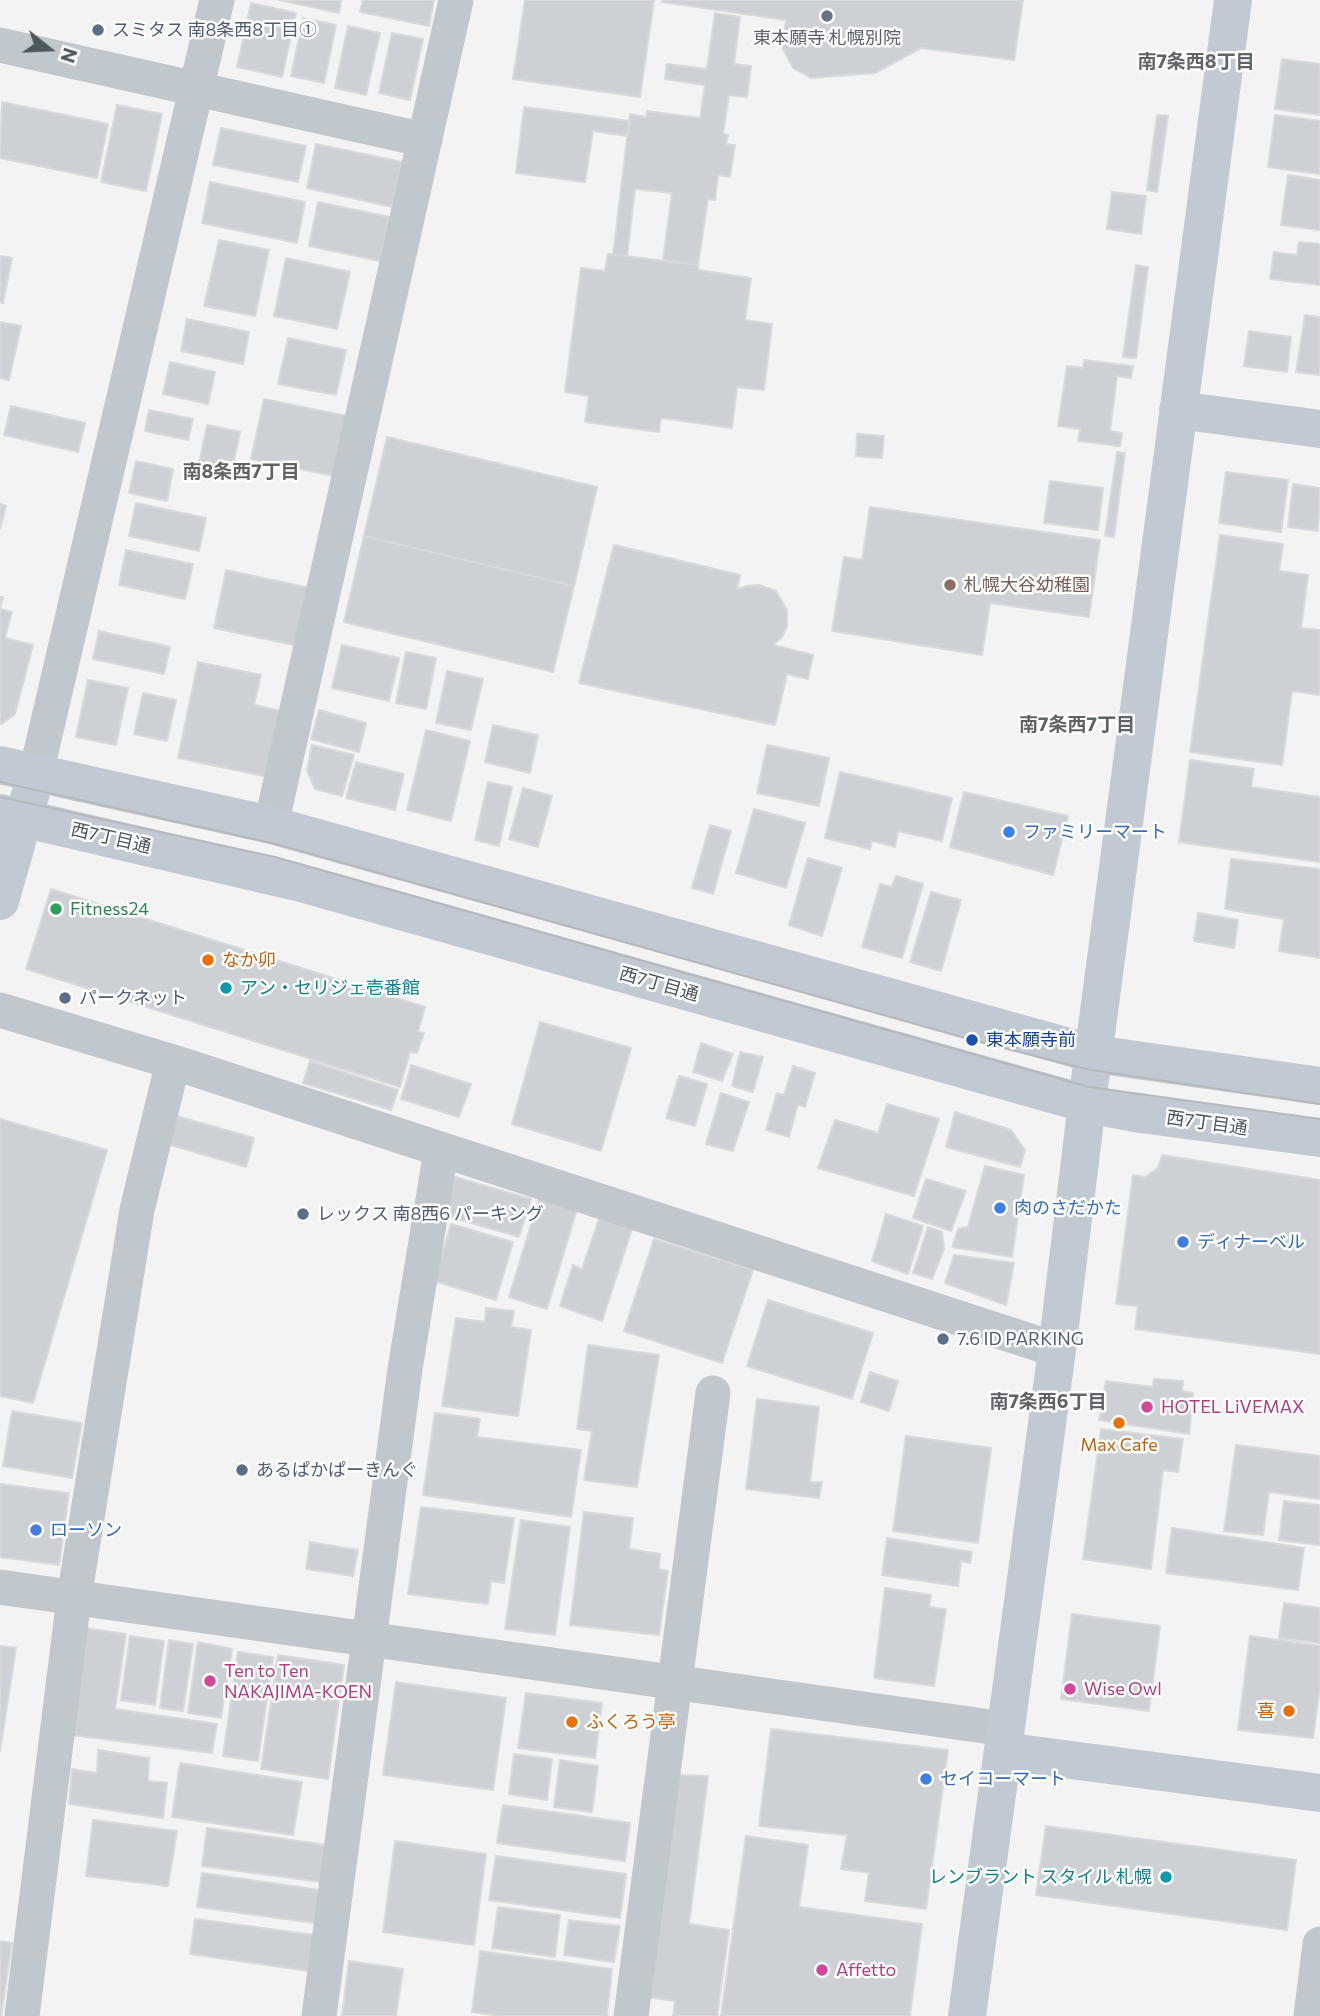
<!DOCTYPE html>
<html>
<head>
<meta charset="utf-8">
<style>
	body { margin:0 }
	#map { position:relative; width:1320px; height:2016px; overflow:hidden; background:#f4f3f3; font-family:Commissioner,sans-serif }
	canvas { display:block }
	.north { position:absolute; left:14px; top:14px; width:70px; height:70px; -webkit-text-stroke:5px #fff; paint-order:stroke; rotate:108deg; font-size:19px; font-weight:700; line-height:28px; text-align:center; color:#4c575e }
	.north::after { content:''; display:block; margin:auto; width:24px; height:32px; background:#4c575e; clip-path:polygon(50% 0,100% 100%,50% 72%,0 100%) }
</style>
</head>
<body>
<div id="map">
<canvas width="1320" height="2016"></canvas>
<div class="north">N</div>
</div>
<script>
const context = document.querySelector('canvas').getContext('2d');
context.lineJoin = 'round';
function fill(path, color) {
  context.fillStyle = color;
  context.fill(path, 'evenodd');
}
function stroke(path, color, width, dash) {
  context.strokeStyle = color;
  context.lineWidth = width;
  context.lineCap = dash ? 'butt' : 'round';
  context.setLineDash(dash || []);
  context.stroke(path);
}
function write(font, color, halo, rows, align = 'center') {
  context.font = font + ' Commissioner,"Noto Sans JP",sans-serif';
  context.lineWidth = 5;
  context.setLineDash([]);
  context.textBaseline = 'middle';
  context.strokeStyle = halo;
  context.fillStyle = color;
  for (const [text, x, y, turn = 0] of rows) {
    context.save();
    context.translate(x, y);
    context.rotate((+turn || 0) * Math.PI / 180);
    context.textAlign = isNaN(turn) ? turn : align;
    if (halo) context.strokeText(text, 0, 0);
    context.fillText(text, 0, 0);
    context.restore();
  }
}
const building = new Path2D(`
	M 279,0 L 341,0 L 339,13 Z
	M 363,0 L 434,0 L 429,26 L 360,12 Z
	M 525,0 L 654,0 L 640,97 L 513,79 Z
	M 663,0 L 1023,0 L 1014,60 L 921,48 L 875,73 L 811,78 L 793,68 L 782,47 L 786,20 L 662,2 Z
	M 251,3 L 296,13 L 282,77 L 237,67 Z
	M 715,13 L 740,17 L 734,64 L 751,66 L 747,97 L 729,95 L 723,134 L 728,135 L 726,144 L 735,145 L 730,177 L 718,175 L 715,200 L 708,199 L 698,265 L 663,260 L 672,193 L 635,189 L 627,256 L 613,255 L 630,114 L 646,117 L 647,111 L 700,118 L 705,85 L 665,79 L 667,64 L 707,69 Z
	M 303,18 L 336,25 L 324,83 L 291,76 Z
	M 348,26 L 380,33 L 366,95 L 335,88 Z
	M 392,33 L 423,39 L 410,100 L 379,93 Z
	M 1282,59 L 1320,64 L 1320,115 L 1275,109 Z
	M 2,102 L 108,124 L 97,178 L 0,158 Z
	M 117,105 L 162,114 L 146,191 L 101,182 Z
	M 524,107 L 630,121 L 627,136 L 593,131 L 585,182 L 516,173 Z
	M 1157,115 L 1168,116 L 1157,192 L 1147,190 Z
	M 1275,115 L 1320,121 L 1320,174 L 1268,167 Z
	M 221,128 L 306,146 L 298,182 L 213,165 Z
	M 316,144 L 402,162 L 392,207 L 307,188 Z
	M 1288,175 L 1320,180 L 1320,230 L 1281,225 Z
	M 210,182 L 305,202 L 297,243 L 202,223 Z
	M 1112,192 L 1146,196 L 1141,234 L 1107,229 Z
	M 318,202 L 389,217 L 380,261 L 309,246 Z
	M 219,240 L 269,250 L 255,316 L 204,306 Z
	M 1299,242 L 1320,244 L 1320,285 L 1270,279 L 1274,252 L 1297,255 Z
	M 608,254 L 698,265 L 698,270 L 751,278 L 745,320 L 772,324 L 764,390 L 737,387 L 732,428 L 661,418 L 659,432 L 585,422 L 589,396 L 565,392 L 581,268 L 605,271 Z
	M 0,256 L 12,258 L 3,303 L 0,302 Z
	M 286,258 L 350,272 L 337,329 L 274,316 Z
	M 1136,265 L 1148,267 L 1136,358 L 1123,357 Z
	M 1305,315 L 1320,317 L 1320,375 L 1296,372 Z
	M 187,319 L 249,332 L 243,364 L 181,351 Z
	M 0,322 L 21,326 L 9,380 L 0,378 Z
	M 1249,331 L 1291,337 L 1287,372 L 1244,366 Z
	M 288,338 L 346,350 L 336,395 L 278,384 Z
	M 1084,360 L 1133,366 L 1131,378 L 1117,376 L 1110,431 L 1122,433 L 1120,446 L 1078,441 L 1080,429 L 1058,426 L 1067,366 L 1083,368 Z
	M 170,362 L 215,372 L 208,404 L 163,394 Z
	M 264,399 L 347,416 L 334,476 L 251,459 Z
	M 11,406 L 85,423 L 78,452 L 4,435 Z
	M 149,410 L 193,419 L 188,440 L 145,431 Z
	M 207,425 L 240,432 L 232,471 L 199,464 Z
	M 857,434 L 884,436 L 882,458 L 856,456 Z
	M 387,437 L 597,487 L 574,586 L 364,536 Z
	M 1117,452 L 1125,453 L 1114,537 L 1105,536 Z
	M 136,461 L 173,469 L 167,501 L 129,493 Z
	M 1226,472 L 1288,480 L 1281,532 L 1219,523 Z
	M 1050,481 L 1103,488 L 1098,530 L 1044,523 Z
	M 1293,484 L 1320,488 L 1318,531 L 1288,527 Z
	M 136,503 L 206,518 L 199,551 L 129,536 Z
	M 0,504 L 6,506 L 0,529 Z
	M 870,507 L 1100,540 L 1089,617 L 990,603 L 982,655 L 832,631 L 844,557 L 862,560 Z
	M 1220,535 L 1283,544 L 1279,571 L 1308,575 L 1301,628 L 1320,630 L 1320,695 L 1292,691 L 1282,765 L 1190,752 Z
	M 364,536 L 574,586 L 553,672 L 344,622 Z
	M 614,545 L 740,575 L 737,589 L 747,586 L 759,585 L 776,591 L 787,610 L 787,626 L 782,637 L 773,645 L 813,655 L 808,679 L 787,674 L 775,725 L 579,683 Z
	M 126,550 L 193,564 L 185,599 L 119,585 Z
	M 226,570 L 310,588 L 298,646 L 214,628 Z
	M 0,597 L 3,597 L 0,609 L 12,612 L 5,638 L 33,645 L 15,714 L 2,724 L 0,724 Z
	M 99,631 L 170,647 L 164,674 L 93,659 Z
	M 342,645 L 399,658 L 389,701 L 332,688 Z
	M 406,652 L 436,658 L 426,709 L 396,703 Z
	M 198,662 L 261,675 L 254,705 L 282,711 L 268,777 L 178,758 Z
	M 447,671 L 483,679 L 471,730 L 436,723 Z
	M 88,680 L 128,688 L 116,745 L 76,737 Z
	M 143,693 L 176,700 L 167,741 L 134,734 Z
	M 319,710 L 366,723 L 359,752 L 311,739 Z
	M 493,725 L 538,735 L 530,773 L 485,762 Z
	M 426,730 L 470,741 L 451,821 L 407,810 Z
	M 312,745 L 354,755 L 342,796 L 315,789 L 307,770 Z
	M 767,745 L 829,758 L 819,806 L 757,793 Z
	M 1190,760 L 1254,769 L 1251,787 L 1320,797 L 1320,862 L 1179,842 Z
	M 356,762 L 404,774 L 395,810 L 346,798 Z
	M 840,772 L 952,798 L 942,841 L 898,831 L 895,847 L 872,841 L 870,849 L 825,838 Z
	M 488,782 L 512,787 L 499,846 L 475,840 Z
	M 523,788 L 552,796 L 538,847 L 509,839 Z
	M 964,792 L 1068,816 L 1053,875 L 950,847 Z
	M 754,809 L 805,823 L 786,888 L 736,873 Z
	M 710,825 L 731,831 L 713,894 L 692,888 Z
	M 808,858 L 842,868 L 822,936 L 789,925 Z
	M 1231,859 L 1320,869 L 1320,958 L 1279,951 L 1284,919 L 1225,909 Z
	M 896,876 L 923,884 L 902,958 L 862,947 L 880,884 L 892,887 Z
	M 51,889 L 425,1007 L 418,1032 L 424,1033 L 417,1053 L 410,1052 L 400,1087 L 26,969 Z
	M 931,892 L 961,900 L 941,971 L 910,962 Z
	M 1198,913 L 1238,920 L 1234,948 L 1194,941 Z
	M 540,1022 L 631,1048 L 601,1151 L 512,1124 Z
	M 701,1043 L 733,1054 L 722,1081 L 693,1072 Z
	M 740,1052 L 763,1057 L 753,1092 L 732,1086 Z
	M 310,1061 L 398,1090 L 391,1110 L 303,1083 Z
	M 411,1065 L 471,1084 L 459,1117 L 401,1099 Z
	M 793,1066 L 815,1073 L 805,1107 L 798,1104 L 789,1137 L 766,1130 L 777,1093 L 784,1095 Z
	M 679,1076 L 707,1084 L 695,1126 L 666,1118 Z
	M 721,1093 L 749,1102 L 733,1151 L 706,1144 Z
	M 887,1104 L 939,1119 L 914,1196 L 818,1168 L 835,1120 L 878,1133 Z
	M 955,1112 L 1011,1130 L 1025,1150 L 1020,1167 L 946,1147 Z
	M 173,1115 L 254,1138 L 246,1167 L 164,1143 Z
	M 0,1119 L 107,1150 L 33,1403 L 0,1396 Z
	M 1162,1155 L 1320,1180 L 1320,1354 L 1135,1329 L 1138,1306 L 1116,1304 L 1133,1175 L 1145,1177 L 1158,1168 Z
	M 985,1166 L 1024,1175 L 1012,1257 L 952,1247 L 958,1229 L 968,1227 Z
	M 455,1177 L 531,1199 L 519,1237 L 444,1215 Z
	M 926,1179 L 966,1191 L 951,1231 L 913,1218 Z
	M 539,1198 L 577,1209 L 547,1309 L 509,1297 Z
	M 886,1214 L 923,1226 L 908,1274 L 872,1261 Z
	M 599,1219 L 632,1229 L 602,1321 L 560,1306 L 573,1265 L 582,1269 Z
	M 451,1224 L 513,1242 L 496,1300 L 434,1281 Z
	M 928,1227 L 942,1232 L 944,1249 L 932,1279 L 913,1273 Z
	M 654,1239 L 753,1270 L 722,1363 L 624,1331 Z
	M 954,1255 L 1014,1263 L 1006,1305 L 945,1283 Z
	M 768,1300 L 873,1333 L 852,1399 L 747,1366 Z
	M 486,1308 L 514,1311 L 511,1327 L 531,1330 L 518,1416 L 442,1406 L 456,1318 L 485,1322 Z
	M 588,1345 L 659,1355 L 637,1487 L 584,1480 L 592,1431 L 577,1429 Z
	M 870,1372 L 898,1381 L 889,1411 L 861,1402 Z
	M 1154,1379 L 1183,1381 L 1182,1391 L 1193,1393 L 1189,1434 L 1099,1420 L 1106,1381 L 1153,1387 Z
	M 757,1399 L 819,1407 L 810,1482 L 822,1482 L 819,1498 L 746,1489 Z
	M 12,1411 L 82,1423 L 72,1478 L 3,1466 Z
	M 435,1413 L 480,1419 L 477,1437 L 581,1450 L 571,1517 L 423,1495 Z
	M 1101,1429 L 1183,1439 L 1178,1472 L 1163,1470 L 1151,1569 L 1083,1559 Z
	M 906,1436 L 991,1448 L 978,1543 L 893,1531 Z
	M 1236,1445 L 1320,1456 L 1320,1499 L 1269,1492 L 1263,1535 L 1224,1531 Z
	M 0,1484 L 69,1493 L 59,1565 L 0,1557 Z
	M 1284,1501 L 1320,1505 L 1320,1545 L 1279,1540 Z
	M 421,1507 L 514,1518 L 504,1583 L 491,1581 L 488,1604 L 408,1594 Z
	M 584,1512 L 633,1518 L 629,1549 L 660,1554 L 659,1569 L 668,1571 L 659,1635 L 570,1625 Z
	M 521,1520 L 570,1527 L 555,1635 L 505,1629 Z
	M 1172,1528 L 1304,1548 L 1298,1590 L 1166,1573 Z
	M 887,1538 L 972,1552 L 970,1563 L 961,1561 L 958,1586 L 882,1575 Z
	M 310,1542 L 358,1550 L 353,1576 L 306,1569 Z
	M 885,1588 L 931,1595 L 929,1607 L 946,1609 L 934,1686 L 874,1678 Z
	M 1284,1603 L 1320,1608 L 1320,1643 L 1279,1638 Z
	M 1072,1614 L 1160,1626 L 1149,1711 L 1061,1699 Z
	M 84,1628 L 126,1634 L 115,1709 L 217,1724 L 212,1753 L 71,1735 Z
	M 130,1636 L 164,1641 L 155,1705 L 121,1700 Z
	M 1250,1636 L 1320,1646 L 1320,1687 L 1313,1738 L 1238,1730 Z
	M 169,1640 L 193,1644 L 183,1711 L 160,1708 Z
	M 198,1642 L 232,1649 L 221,1718 L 188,1713 Z
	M 0,1646 L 16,1648 L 0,1751 Z
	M 238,1652 L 273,1657 L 258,1761 L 223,1756 Z
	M 278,1655 L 344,1665 L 328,1779 L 261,1769 Z
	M 396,1682 L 506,1698 L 493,1790 L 383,1775 Z
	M 526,1693 L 602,1703 L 595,1758 L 518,1748 Z
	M 771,1729 L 948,1750 L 926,1909 L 865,1901 L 869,1873 L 841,1869 L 847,1835 L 759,1826 Z
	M 98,1750 L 149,1758 L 148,1781 L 167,1783 L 163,1818 L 69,1804 L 72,1769 L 97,1773 Z
	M 514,1754 L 552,1759 L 547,1800 L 509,1794 Z
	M 560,1760 L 598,1766 L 592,1812 L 554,1807 Z
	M 180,1763 L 302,1782 L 293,1835 L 172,1817 Z
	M 675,1775 L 708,1776 L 689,1924 L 729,1930 L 717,2016 L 673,2016 L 675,2001 L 646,1997 Z
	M 503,1805 L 630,1823 L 625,1861 L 497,1843 Z
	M 93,1820 L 177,1831 L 168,1886 L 86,1876 Z
	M 1046,1826 L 1296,1860 L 1287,1930 L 1036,1895 Z
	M 207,1828 L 326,1845 L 321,1882 L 202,1866 Z
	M 746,1836 L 808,1845 L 799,1907 L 922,1924 L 910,2016 L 721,2016 Z
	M 395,1841 L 486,1854 L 474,1945 L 383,1932 Z
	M 496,1856 L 626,1874 L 620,1918 L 489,1900 Z
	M 202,1873 L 319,1890 L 315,1923 L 197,1907 Z
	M 498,1907 L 560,1915 L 555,1957 L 492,1948 Z
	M 195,1919 L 315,1935 L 309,1971 L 190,1954 Z
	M 569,1920 L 620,1926 L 614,1962 L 564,1955 Z
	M 0,1941 L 12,1943 L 1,2016 L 0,2016 Z
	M 480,1951 L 612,1969 L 607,2016 L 500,2016 L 472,2012 Z
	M 349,1961 L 403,1969 L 396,2016 L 342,2016 Z`);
const street = new Path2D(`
	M 0,45 L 425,140
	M 36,773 L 217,0
	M 271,825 L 456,0
	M 0,1010 L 173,1062 L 1057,1350
	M 0,1587 L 1005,1729
	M 22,2016 L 74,1598 L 137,1210 L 173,1062
	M 319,2016 L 405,1369 L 441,1151
	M 631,2016 L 713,1393
	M 1311,2016 L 1320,1944`);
const secondary = new Path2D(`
	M 1178,410 L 1320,429
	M 0,765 L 271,825 L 1094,1054 L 1320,1086
	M 0,813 L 301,883 L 1087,1104 L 1141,1114 L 1320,1138
	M 0,901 L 31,792
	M 1003,1751 L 1320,1793
	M 967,2016 L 1057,1350 L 1089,1087 L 1233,0`);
const tram = new Path2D(`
	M 0,782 L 276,844 L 972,1040 L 1091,1070 L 1320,1104
	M 0,797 L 275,857 L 1089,1087 L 1320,1119`);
const markers = [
	[827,16,7,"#6b7280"],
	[98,30,7,"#5c6f8a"],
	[950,585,7,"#8d6e63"],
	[1009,832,7,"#3f7fe0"],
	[56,909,7,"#2e9e5b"],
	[208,960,7,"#e8710a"],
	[226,988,7,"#0f9aa8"],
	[65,998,7,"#5c6f8a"],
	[972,1040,7,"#1a4fb4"],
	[1000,1208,7,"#3f7fe0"],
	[303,1214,7,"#5c6f8a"],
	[1183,1242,7,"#3f7fe0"],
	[943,1339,7,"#5c6f8a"],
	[1147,1407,7,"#d1479c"],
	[1119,1423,7,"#e8710a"],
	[242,1470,7,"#5c6f8a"],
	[36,1530,7,"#3f7fe0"],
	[210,1681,7,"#d1479c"],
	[1070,1689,7,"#d1479c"],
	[1289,1711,7,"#e8710a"],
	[572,1722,7,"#e8710a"],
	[926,1779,7,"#3f7fe0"],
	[1166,1877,7,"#0f9aa8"],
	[822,1970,7,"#d1479c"]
];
const serviceNames = [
	["スミタス 南8条西8丁目①",112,30],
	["パークネット",79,998],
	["レックス 南8西6 パーキング",317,1214],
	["7.6 ID PARKING",957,1339],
	["あるぱかぱーきんぐ",256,1470]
];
const worshipNames = [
	["東本願寺 札幌別院",827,38]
];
const educationNames = [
	["札幌大谷幼稚園",964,585]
];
const shopNames = [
	["ファミリーマート",1023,832],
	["肉のさだかた",1014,1208],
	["ディナーベル",1197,1242],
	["ローソン",50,1530],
	["セイコーマート",940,1779]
];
const streetNames = [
	["西7丁目通",111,838,13],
	["西7丁目通",659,984,16],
	["西7丁目通",1207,1123,8]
];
const leisureNames = [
	["Fitness24",70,909]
];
const foodNames = [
	["なか卯",222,960],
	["Max Cafe",1119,1445,"center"],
	["喜",1275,1711,"right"],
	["ふくろう亭",586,1722]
];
const cultureNames = [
	["アン・セリジェ壱番館",240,988],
	["レンブラント スタイル 札幌",1152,1877,"right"]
];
const transitNames = [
	["東本願寺前",986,1040]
];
const hotelNames = [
	["HOTEL LiVEMAX",1161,1407],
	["Ten to Ten",224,1671],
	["NAKAJIMA-KOEN",224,1692],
	["Wise Owl",1084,1689],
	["Affetto",836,1970]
];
const neighbourhoodNames = [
	["南7条西8丁目",1196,62],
	["南8条西7丁目",241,472],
	["南7条西7丁目",1077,725],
	["南7条西6丁目",1048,1402]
];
fill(building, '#cdd0d4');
stroke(building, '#d7d9dd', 2);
stroke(street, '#c0c7cd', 35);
stroke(secondary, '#c1cad2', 38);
stroke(tram, '#b5b8bc', 2);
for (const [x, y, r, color] of markers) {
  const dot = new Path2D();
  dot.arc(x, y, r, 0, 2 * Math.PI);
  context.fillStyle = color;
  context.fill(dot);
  stroke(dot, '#fff', 2.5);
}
write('18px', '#4e5e75', '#fff', serviceNames, 'left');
write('18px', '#5b616d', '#fff', worshipNames);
write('18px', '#785e54', '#fff', educationNames, 'left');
write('18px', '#366cbe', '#fff', shopNames, 'left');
write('18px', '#4c575e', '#fff', streetNames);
write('18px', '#27864d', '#fff', leisureNames, 'left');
write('18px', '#c56008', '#fff', foodNames, 'left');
write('18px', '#0d838f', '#fff', cultureNames, 'left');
write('18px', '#164399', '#fff', transitNames, 'left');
write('18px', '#b23c85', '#fff', hotelNames, 'left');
write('bold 19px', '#606367', '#fff', neighbourhoodNames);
</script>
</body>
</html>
